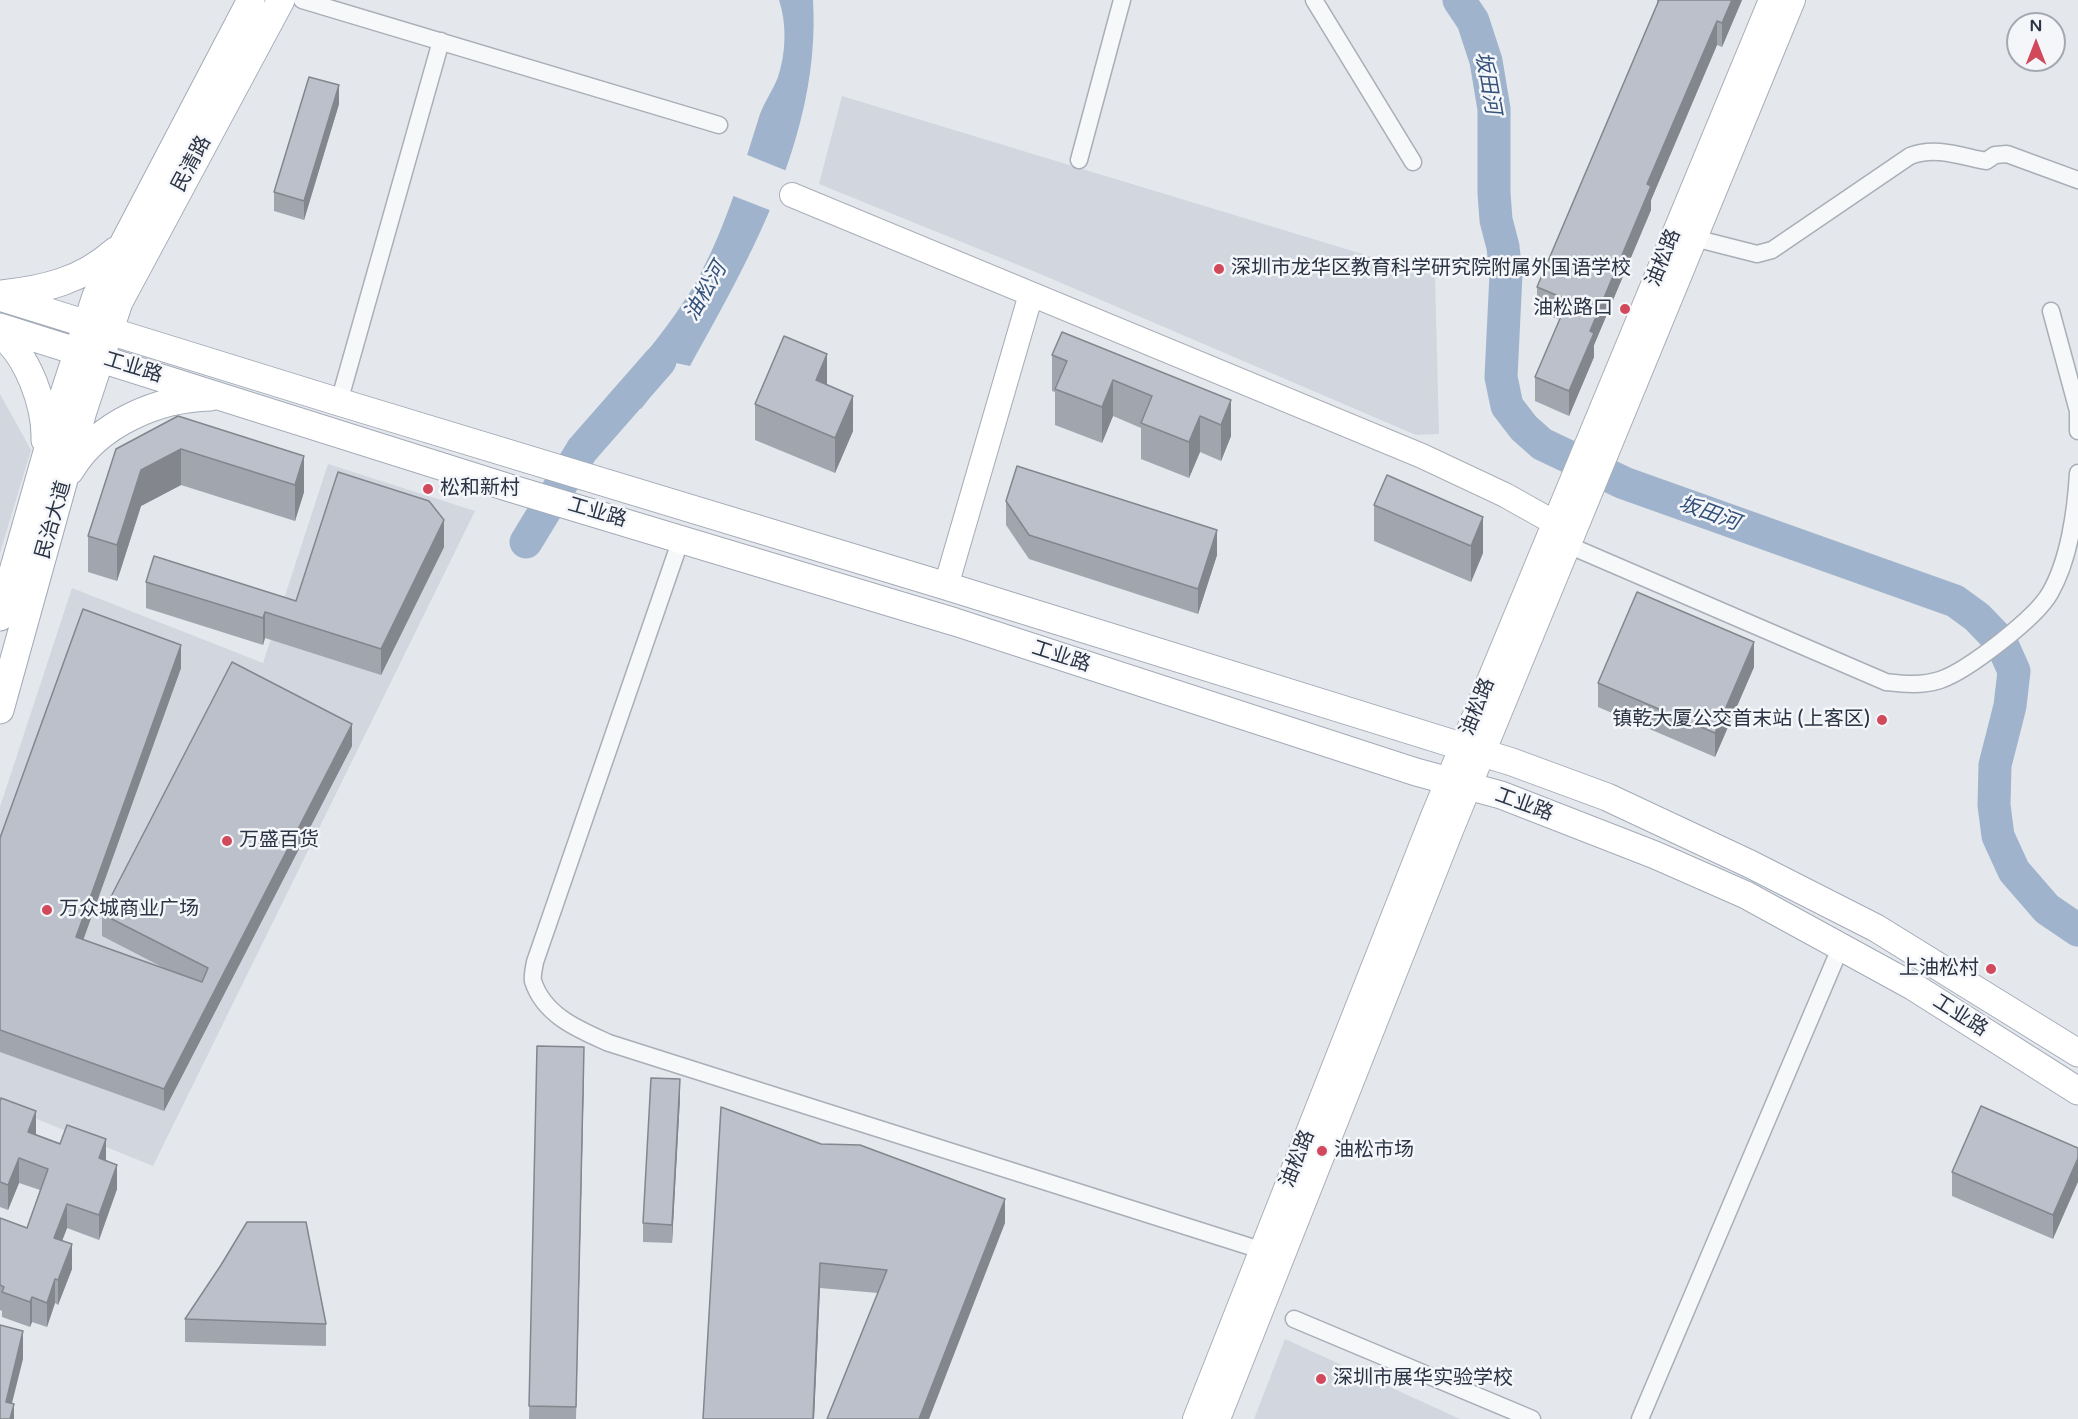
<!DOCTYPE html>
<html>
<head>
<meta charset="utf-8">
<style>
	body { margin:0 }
	#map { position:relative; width:2078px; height:1419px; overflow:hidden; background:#e4e7ec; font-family:"Varela Round",sans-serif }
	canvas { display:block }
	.north { position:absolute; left:2006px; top:12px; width:60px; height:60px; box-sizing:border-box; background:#f4f6f9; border:2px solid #a4a8b1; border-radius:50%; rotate:0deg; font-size:16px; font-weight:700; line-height:24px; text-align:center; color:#2b3445 }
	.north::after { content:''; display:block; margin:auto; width:21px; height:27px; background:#d1495b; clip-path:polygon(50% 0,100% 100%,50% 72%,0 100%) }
</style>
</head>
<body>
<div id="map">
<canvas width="2078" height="1419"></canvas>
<div class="north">N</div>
</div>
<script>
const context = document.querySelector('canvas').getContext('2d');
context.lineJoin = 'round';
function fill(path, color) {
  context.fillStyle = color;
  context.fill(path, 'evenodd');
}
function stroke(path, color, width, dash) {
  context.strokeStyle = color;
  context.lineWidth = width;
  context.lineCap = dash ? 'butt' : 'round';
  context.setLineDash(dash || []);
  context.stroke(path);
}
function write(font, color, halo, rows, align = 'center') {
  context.font = font + ' "Varela Round","Noto Sans SC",sans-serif';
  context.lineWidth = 5;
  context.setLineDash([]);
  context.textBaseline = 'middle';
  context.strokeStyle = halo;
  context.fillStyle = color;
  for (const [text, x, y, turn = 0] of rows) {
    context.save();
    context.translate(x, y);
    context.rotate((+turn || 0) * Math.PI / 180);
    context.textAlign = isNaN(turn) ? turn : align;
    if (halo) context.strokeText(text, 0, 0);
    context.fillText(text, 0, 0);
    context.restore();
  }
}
const built = new Path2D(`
	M 842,96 L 1435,276 L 1439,434 L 1416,435 L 1038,273 L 819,184 Z
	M 0,394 L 31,450 L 0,553 Z
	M 328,464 L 475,511 L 153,1166 L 0,1104 L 0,807 L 72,588 L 263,663 Z
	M 1285,1339 L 1460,1419 L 1254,1419 Z`);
const water = new Path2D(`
	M 779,0 L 813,0 C 821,132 752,255 690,366 L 676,363 L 641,409 L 620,385 C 645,354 671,323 692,289 C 724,234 741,174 760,114 C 765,101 773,90 778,77 C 786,53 787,24 779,0 Z`);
const pier = new Path2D(`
	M 745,154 L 787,171 L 772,211 L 731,195 Z`);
const river = new Path2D(`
	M 1459,0 L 1473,21 L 1486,61 L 1494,109 L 1494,193 L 1496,220 L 1503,247 L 1506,274 L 1501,377 L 1507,406 L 1524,428 L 1542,444 L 1624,483 L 1955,601 L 1977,617 L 2001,642 L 2014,671 L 2010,706 L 1995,765 L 1994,805 L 1998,836 L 2014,871 L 2047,909 L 2078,930
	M 526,542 L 582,450 L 660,361`);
const street = new Path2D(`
	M 302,0 L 719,125
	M 1314,0 L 1413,162
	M 1079,160 L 1122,0
	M 1694,238 L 1757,254 L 1772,250 L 1910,156 C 1935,146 1960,156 1986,161 L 1995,155 L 2007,154 L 2078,180
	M 2051,311 L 2078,411 L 2078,431
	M 339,402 L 441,41
	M 681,539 L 535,962 C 534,968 532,976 533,981 C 544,1016 580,1030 609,1043 L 1270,1253
	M 1568,545 L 1886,682 C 1904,684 1921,686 1940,680 C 1967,671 2036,618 2050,593 C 2069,560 2076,510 2078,473
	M 1294,1319 L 1532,1419
	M 1640,1419 L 1841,946`);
const secondary = new Path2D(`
	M 792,195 L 1422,456 L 1505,495 L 1555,523
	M 946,586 L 1031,294
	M 1195,1419 L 1431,821 L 1771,0
	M 1218,1419 L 1452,828 L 1793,0`);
const primary = new Path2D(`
	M 2,294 C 45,289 81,281 115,251
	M 0,297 L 339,402 L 946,586 L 1512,762 L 1607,797 L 1750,864 L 1876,928 L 2078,1053
	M 0,327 L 513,489 L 955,622 L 1416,772 L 1501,795 L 1655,855 L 1746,895 L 1914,987 L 2078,1091
	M 0,334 C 28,355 46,406 45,440
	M 70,471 C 98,423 159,398 211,397
	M 0,617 L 61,403 L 96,296 L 251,0
	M 0,710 L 83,411 L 119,302 L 281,0`);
const wall = new Path2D(`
	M 1657,0 L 1742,0 L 1722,47 L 1717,45 L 1651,200 L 1651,210 L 1594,345 L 1594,357 L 1569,416 L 1535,401 L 1535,377 L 1560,320 L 1537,311 L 1537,287 L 1657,5 Z
	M 339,104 L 304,220 L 274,211 L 274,192 Z
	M 1052,355 L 1231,400 L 1231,436 L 1221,461 L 1200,452 L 1189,478 L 1141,459 L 1141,428 L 1113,416 L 1102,443 L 1055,425 L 1055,392 L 1052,391 Z
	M 827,384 L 853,431 L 835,473 L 755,440 L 755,404 Z
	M 178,416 L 304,456 L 304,492 L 295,521 L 181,485 L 141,506 L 117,581 L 88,572 L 88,536 Z
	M 1387,475 L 1483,553 L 1471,582 L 1374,541 L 1374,505 Z
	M 1006,501 L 1217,555 L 1198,614 L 1029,559 L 1006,525 Z
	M 444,547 L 381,675 L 265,638 L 263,645 L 146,608 L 146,582 L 296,601 Z
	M 1754,667 L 1715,757 L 1598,707 L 1598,683 Z
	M 181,668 L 83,940 L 166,969 L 102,936 L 102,914 L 352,746 L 164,1111 L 0,1052 L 0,838 Z
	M 537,1046 L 584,1071 L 576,1419 L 529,1419 Z
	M 680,1098 L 672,1243 L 643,1242 L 643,1223 Z
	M 0,1101 L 36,1134 L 106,1160 L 117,1189 L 99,1240 L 67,1228 L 62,1241 L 72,1269 L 58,1305 L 55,1303 L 47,1327 L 32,1322 L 30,1327 L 2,1317 L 2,1311 L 0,1310 L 0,1218 L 27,1228 L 40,1190 L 19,1183 L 8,1210 L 0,1207 Z
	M 721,1107 L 1005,1223 L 878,1293 L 820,1288 L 814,1419 L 703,1419 Z
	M 2078,1148 L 2053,1239 L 1952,1196 L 1952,1172 Z
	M 221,1265 L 326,1324 L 326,1346 L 185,1342 L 185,1319 Z`);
const shadedWall = new Path2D(`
	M 1732,0 L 1742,0 L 1722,47 L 1722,23 Z
	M 1717,21 L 1717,45 L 1651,200 L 1651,210 L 1594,345 L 1594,357 L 1569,416 L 1569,391 L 1590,331 L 1647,184 Z
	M 339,85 L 339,104 L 304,220 L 304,201 Z
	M 827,354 L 827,390 L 816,380 Z
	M 1113,380 L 1113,416 L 1102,443 L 1102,407 Z
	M 853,396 L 853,431 L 835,473 L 835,438 Z
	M 1231,400 L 1231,436 L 1221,461 L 1221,425 Z
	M 1200,416 L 1200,452 L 1189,478 L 1189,442 Z
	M 181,449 L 181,485 L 141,506 L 117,581 L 117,545 L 141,470 Z
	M 304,456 L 304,492 L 295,521 L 295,485 Z
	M 1483,517 L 1483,553 L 1471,582 L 1471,546 Z
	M 444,520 L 444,547 L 381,675 L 381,649 Z
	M 1217,530 L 1217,555 L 1198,614 L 1198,589 Z
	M 265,612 L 265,638 L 263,645 L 263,618 Z
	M 1754,642 L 1754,667 L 1715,757 L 1715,733 Z
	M 181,645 L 181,668 L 76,960 L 76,937 Z
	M 352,724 L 352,746 L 164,1111 L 164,1089 Z
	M 584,1047 L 584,1071 L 576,1419 Z
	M 680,1079 L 680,1098 L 672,1243 L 672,1225 Z
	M 36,1111 L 36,1136 L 28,1132 Z
	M 106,1139 L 106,1163 L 99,1158 Z
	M 19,1158 L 19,1183 L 8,1210 L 8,1185 Z
	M 2078,1158 L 2078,1182 L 2053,1239 L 2053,1215 Z
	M 117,1165 L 117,1189 L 99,1240 L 99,1215 Z
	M 1005,1199 L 1005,1223 L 929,1419 L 919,1419 Z
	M 67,1204 L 67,1228 L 54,1262 L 54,1238 Z
	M 72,1244 L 72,1269 L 58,1305 L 58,1280 Z
	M 820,1263 L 820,1288 L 814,1419 L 813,1419 Z
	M 55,1279 L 55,1303 L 47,1327 L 47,1303 Z
	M 32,1297 L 32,1322 L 30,1327 L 30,1302 Z
	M 23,1331 L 23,1359 L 8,1419 L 6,1402 Z
	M 14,1404 L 14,1419 L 10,1419 Z`);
const building = new Path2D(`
	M 1659,0 L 1732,0 L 1722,23 L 1717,21 L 1647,184 L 1651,186 L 1590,331 L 1594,333 L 1569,391 L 1535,377 L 1568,300 L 1537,287 Z
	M 309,77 L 339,85 L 304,201 L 274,192 Z
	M 1062,332 L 1231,400 L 1221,425 L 1200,416 L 1189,442 L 1141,423 L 1152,396 L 1113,380 L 1102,407 L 1055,389 L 1067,361 L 1052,355 Z
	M 784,336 L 827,354 L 816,380 L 853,396 L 835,438 L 755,404 Z
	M 178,416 L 304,456 L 295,485 L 181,449 L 141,470 L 117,545 L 88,536 L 116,449 Z
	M 1017,466 L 1217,530 L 1198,589 L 1029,535 L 1006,501 Z
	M 338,472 L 429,501 L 444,520 L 381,649 L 265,612 L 263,618 L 146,582 L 154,556 L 296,601 Z
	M 1387,475 L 1483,517 L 1471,546 L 1374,505 Z
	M 1637,592 L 1754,642 L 1715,733 L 1598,683 Z
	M 83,609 L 181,645 L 76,937 L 202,982 L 208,968 L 102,914 L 232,662 L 352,724 L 164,1089 L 0,1030 L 0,838 Z
	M 537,1046 L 584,1047 L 576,1407 L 529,1406 Z
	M 651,1078 L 680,1079 L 672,1225 L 643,1223 Z
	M 1,1098 L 36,1111 L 28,1132 L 60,1144 L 67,1125 L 106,1139 L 99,1158 L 117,1165 L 99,1215 L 67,1204 L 54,1238 L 72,1244 L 58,1280 L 55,1279 L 47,1303 L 32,1297 L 30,1302 L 2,1292 L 4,1287 L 0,1285 L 0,1218 L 27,1228 L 48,1169 L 19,1158 L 8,1185 L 0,1182 L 0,1101 Z
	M 1981,1106 L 2078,1148 L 2078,1158 L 2053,1215 L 1952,1172 Z
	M 721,1107 L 821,1144 L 860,1145 L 1005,1199 L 919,1419 L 827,1419 L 887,1270 L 820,1263 L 813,1419 L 703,1419 Z
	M 247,1222 L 306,1222 L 326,1324 L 185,1319 L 221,1265 Z
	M 0,1325 L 23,1331 L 6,1402 L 14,1404 L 10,1419 L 0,1419 Z`);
const markers = [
	[1219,269,6,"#d1495b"],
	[1625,309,6,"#d1495b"],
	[428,489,6,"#d1495b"],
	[1882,720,6,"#d1495b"],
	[227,841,6,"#d1495b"],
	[47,910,6,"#d1495b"],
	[1991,969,6,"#d1495b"],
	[1322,1151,6,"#d1495b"],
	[1321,1379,6,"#d1495b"]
];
const streetNames = [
	["民清路",192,164,-62],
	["油松路",1664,258,-68],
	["工业路",133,368,17],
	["工业路",597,513,16],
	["民治大道",54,520,-74],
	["工业路",1061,657,18],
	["油松路",1478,707,-68],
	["工业路",1524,805,20],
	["工业路",1960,1016,32],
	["油松路",1298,1159,-68]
];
const poiNames = [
	["深圳市龙华区教育科学研究院附属外国语学校",1231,269],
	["油松路口",1613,309,"right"],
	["松和新村",440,489],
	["镇乾大厦公交首末站 (上客区)",1870,720,"right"],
	["万盛百货",239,841],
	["万众城商业广场",59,910],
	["上油松村",1979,969,"right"],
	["油松市场",1334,1151],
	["深圳市展华实验学校",1333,1379]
];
const waterNames = [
	["坂田河",1487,83,80],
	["油松河",706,292,-60],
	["坂田河",1709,514,20]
];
fill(built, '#d2d6de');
fill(water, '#9fb4cc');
fill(pier, '#e4e7ec');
stroke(river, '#9fb4cc', 33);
stroke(street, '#a9aeb7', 19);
stroke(secondary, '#a9aeb7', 26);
stroke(primary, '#a3abb8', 29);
stroke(street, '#f7f8fa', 16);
stroke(secondary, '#fff', 24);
stroke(primary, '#fff', 27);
fill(wall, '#a1a5ae');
fill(shadedWall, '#83868d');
fill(building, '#bbc0ca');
stroke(building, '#83868d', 1.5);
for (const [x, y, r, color] of markers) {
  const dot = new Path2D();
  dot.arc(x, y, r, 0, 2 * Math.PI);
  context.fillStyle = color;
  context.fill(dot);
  stroke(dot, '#f4f6f9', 2);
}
write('20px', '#2b3445', '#f4f6f9', streetNames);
write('20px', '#2b3445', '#f4f6f9', poiNames, 'left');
write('italic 21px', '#34527a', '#f4f6f9', waterNames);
</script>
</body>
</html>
